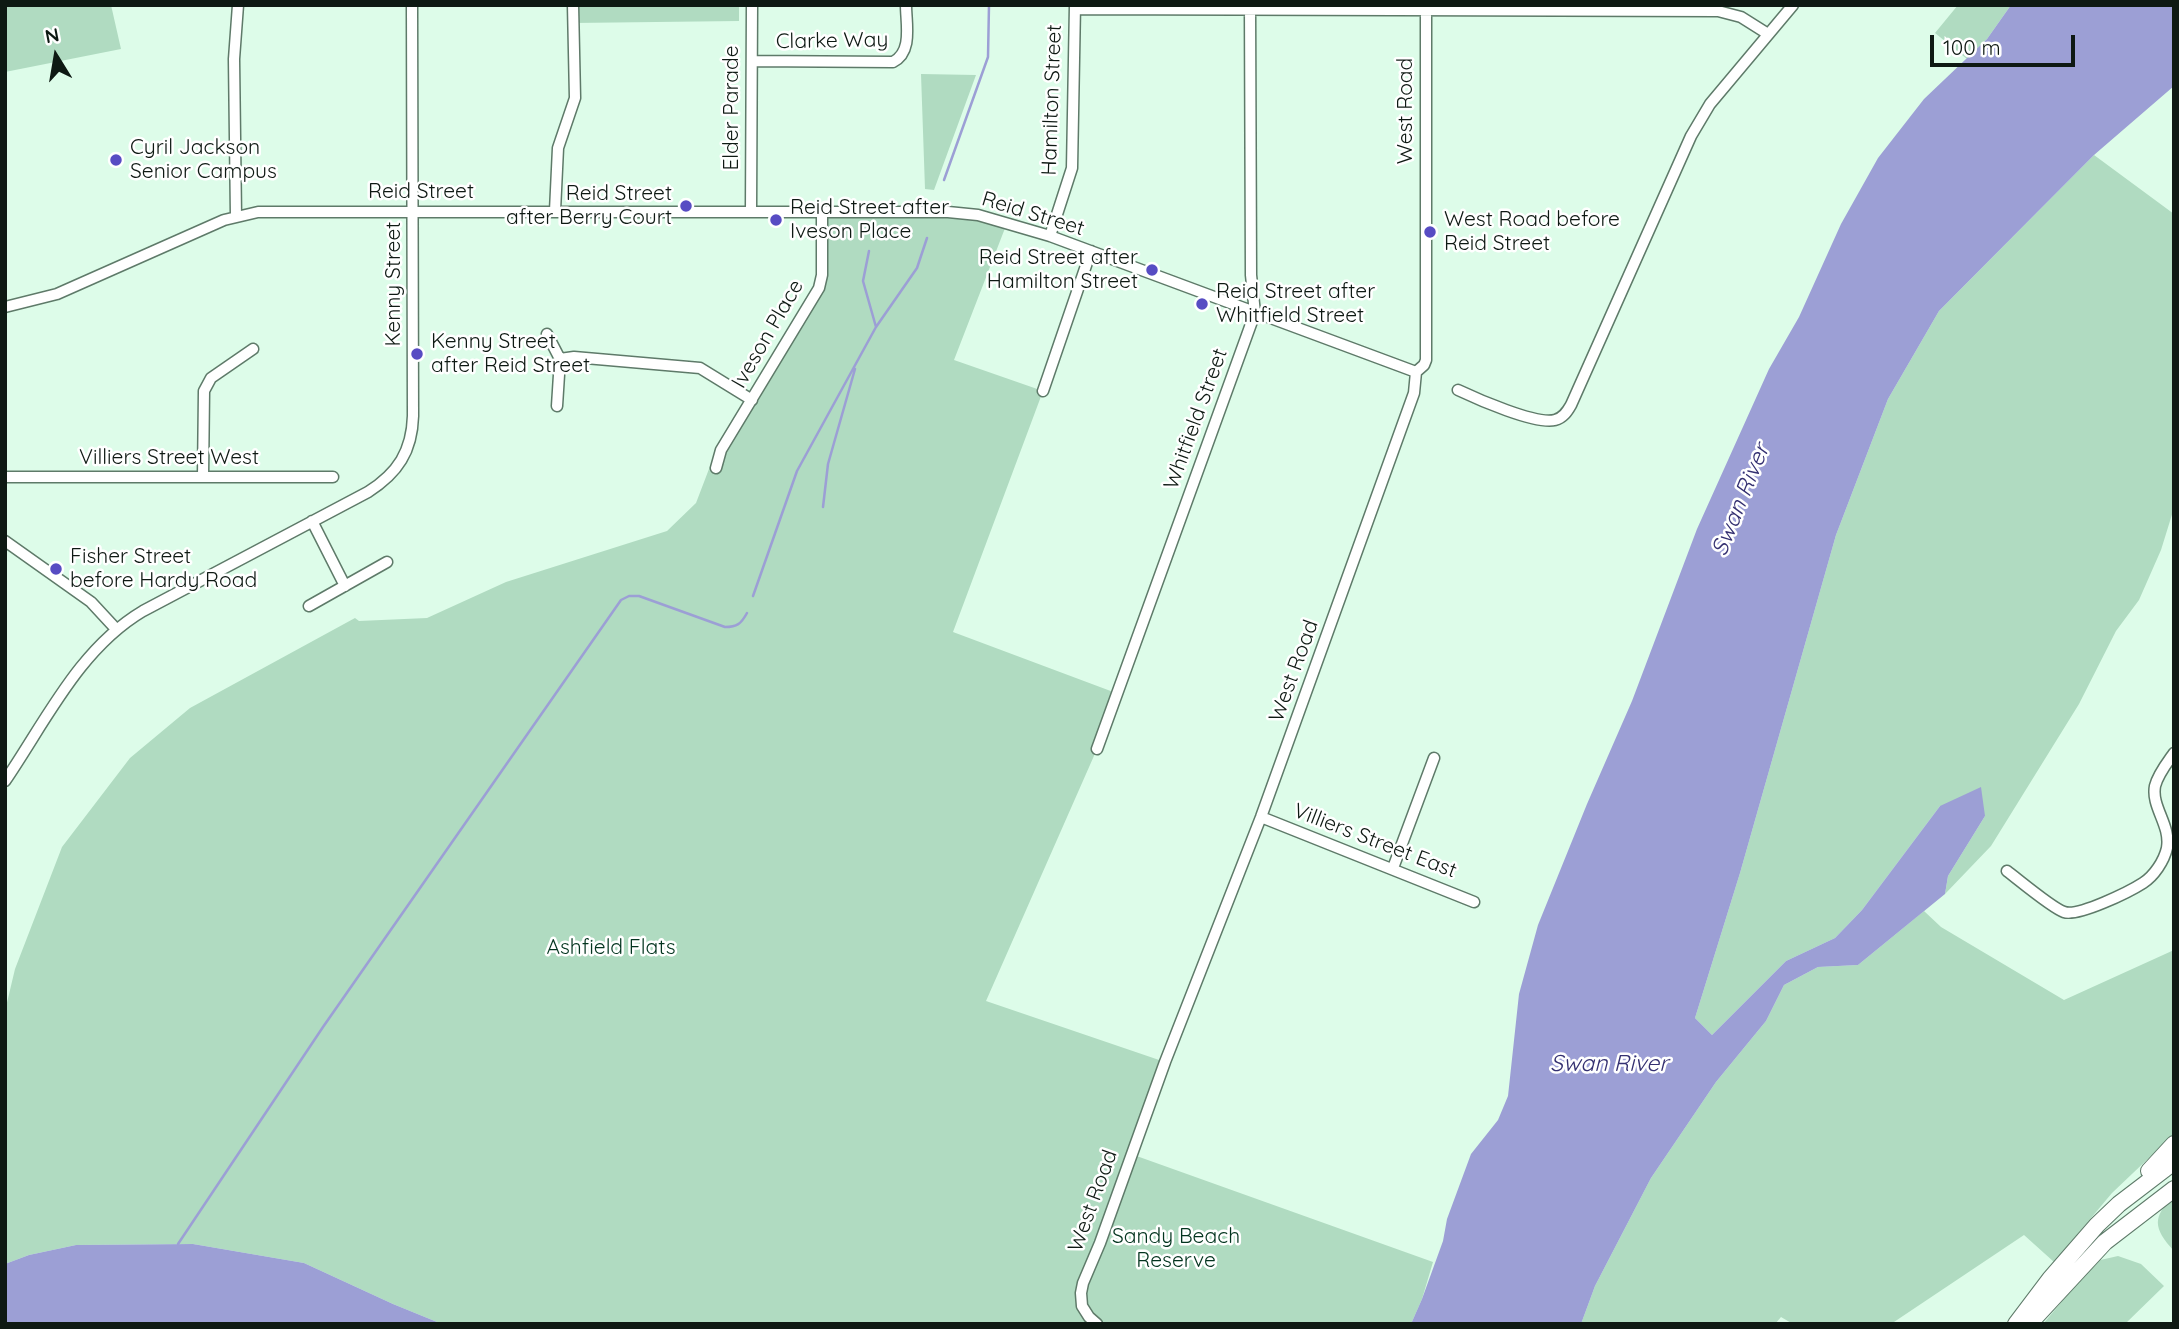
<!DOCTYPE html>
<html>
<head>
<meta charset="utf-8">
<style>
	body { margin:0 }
	#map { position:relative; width:2179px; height:1329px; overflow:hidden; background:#ddfce9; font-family:Quicksand,sans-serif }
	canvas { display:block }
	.frame { position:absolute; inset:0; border:7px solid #0e1913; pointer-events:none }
	.north { position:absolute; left:21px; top:21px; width:70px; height:70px; -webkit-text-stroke:5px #fff; paint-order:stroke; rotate:349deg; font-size:19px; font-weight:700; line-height:28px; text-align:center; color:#0e1913 }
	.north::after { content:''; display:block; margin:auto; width:24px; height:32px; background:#0e1913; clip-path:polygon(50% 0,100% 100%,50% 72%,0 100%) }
	.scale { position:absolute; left:1930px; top:35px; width:145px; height:32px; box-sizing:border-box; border:4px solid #0e1913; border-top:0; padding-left:9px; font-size:21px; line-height:24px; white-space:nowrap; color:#0e1913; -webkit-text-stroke:5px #fff; paint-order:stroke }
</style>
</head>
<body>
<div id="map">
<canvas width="2179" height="1329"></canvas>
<div class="frame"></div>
<div class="north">N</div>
<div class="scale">100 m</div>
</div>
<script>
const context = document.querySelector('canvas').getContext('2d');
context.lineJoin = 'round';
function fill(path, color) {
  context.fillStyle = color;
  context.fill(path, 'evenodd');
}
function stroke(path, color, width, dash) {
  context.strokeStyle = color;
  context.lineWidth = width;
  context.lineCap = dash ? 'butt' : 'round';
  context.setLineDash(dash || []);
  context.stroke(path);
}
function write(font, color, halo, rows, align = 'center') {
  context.font = font + ' Quicksand,sans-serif';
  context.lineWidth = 5;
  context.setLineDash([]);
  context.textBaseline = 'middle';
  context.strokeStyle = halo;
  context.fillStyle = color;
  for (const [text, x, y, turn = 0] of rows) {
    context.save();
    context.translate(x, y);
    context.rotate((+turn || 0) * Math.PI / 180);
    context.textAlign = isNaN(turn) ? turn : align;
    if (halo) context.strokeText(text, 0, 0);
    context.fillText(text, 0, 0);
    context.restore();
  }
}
const green = new Path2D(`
	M 5,5 L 111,5 L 121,49 L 5,72 Z
	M 573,5 L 739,5 L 739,21 L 573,23 Z
	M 1958,5 L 2011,5 L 1987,39 L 1967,59 L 1935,33 Z
	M 921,74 L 976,75 L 934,190 L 925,189 Z
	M 2094,155 L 2174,214 L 2174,508 L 2161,550 L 2139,600 L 2116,631 L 2079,704 L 1991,846 L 1945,894 L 1948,876 L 1985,816 L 1940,806 L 1862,910 L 1835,938 L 1786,961 L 1712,1035 L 1695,1018 L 1740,873 L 1836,535 L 1888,399 L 1939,311 Z
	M 818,212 L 948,212 L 1007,223 L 954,360 L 1043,391 L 953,632 L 1116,693 L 1097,749 L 986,1001 L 1165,1062 L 1131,1154 L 1433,1262 L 1422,1299 L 1411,1324 L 442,1324 L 393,1304 L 304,1263 L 193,1244 L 76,1245 L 29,1255 L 5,1264 L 5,1011 L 15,969 L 62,847 L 130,758 L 190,708 L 355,618 L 359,621 L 427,618 L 506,582 L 667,531 L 696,503 L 717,448 L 817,289 Z
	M 1924,911 L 1941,927 L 2064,1000 L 2174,950 L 2174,1134 L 2112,1193 L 2054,1262 L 2024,1235 L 1891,1324 L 1793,1324 L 1781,1317 L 1775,1324 L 1581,1324 L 1595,1286 L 1651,1178 L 1716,1082 L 1766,1021 L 1784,985 L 1818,967 L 1858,965 Z
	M 2174,1196 L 2174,1251 C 2153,1228 2152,1217 2174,1196 Z
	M 2118,1256 L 2141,1264 L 2164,1286 L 2125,1324 L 2043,1324 L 2096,1261 Z`);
const water = new Path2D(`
	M 2011,5 L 2174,5 L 2174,86 L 2094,155 L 1939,311 L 1888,399 L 1836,535 L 1740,873 L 1695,1018 L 1712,1035 L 1786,961 L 1835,938 L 1862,910 L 1940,806 L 1981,787 L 1985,816 L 1948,876 L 1945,894 L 1858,965 L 1818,967 L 1784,985 L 1766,1021 L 1716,1082 L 1651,1178 L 1595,1286 L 1581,1324 L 1411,1324 L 1422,1299 L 1443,1241 L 1447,1219 L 1471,1154 L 1498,1120 L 1508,1096 L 1519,994 L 1538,925 L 1587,804 L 1632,701 L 1697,529 L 1769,369 L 1799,317 L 1841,224 L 1878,158 L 1924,99 L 1987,39 Z
	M 193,1244 L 304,1263 L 393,1304 L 442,1324 L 5,1324 L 5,1264 L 29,1255 L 76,1245 Z`);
const stream = new Path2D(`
	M 944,180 L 988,57 L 989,5
	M 869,251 L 863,281 L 876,327
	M 823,507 L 828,464 L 855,369
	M 753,596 L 797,471 L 876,327 L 917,268 L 927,238
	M 178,1244 L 323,1027 L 621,600 L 629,596 L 639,596 L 725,627 C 737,627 741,624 747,613`);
const minor = new Path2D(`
	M 1075,9 L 1718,11 L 1741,17 L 1768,34
	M 752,61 L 893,62 C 913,52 906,24 906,5
	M 555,211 L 558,148 L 575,98 L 573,5
	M 751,211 L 752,5
	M 236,217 L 234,59 L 238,5
	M 1050,236 L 1072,168 L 1075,5
	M 5,307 L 57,294 L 224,220 L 258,212 L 948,212 L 978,215 L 1050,236 L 1416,372
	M 547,334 L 560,359 L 574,357 L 700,368 L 752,400
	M 1458,390 C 1477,399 1536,425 1555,420 C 1563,418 1567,412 1571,405 L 1691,136 L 1710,104 L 1793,5
	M 1043,391 L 1091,251
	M 557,406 L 560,359
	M 716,468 L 721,450 L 819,288 L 822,275 L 822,211
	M 5,477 L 333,477
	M 203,477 L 204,391 L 211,378 L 253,349
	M 312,521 L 345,586
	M 5,541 L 91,602 L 116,629
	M 309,606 L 387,562
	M 1097,749 L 1255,313 L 1251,275 L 1250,5
	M 5,781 C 46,721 79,649 143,611 L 368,492 C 398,473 412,451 413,416 L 412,5
	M 1261,817 L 1474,902
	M 1393,868 L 1434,758
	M 2007,871 C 2019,880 2052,908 2064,912 C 2078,917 2129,892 2143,883 C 2154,876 2164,861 2167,848 C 2171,825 2151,807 2155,786 C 2158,774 2167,763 2174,753
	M 1097,1324 L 1089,1317 L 1082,1306 L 1081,1293 L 1083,1283 L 1100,1243 L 1165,1062 L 1261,817 L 1414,393 L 1416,372 L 1424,365 L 1426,360 L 1426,5`);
const highway = new Path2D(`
	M 2149,1171 L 2174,1144
	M 2016,1324 L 2050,1279 L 2097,1225 L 2119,1204 L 2174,1162
	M 2029,1324 L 2105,1242 L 2174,1189`);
const markers = [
	[116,160,7,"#574cc3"],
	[686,206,7,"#574cc3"],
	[776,220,7,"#574cc3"],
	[1430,232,7,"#574cc3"],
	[1152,270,7,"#574cc3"],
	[1202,304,7,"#574cc3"],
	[417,354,7,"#574cc3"],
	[56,569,7,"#574cc3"]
];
const streetNames = [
	["Clarke Way",832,41,-1],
	["Hamilton Street",1052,100,-88],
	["Elder Parade",732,108,-90],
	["West Road",1406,111,-90],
	["Reid Street",421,192],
	["Reid Street",1033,214,17],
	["Kenny Street",394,284,-90],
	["Iveson Place",768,334,-60],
	["Whitfield Street",1196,419,-70],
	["Villiers Street West",169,458],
	["West Road",1294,671,-70],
	["Villiers Street East",1375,841,21],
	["West Road",1093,1201,-70]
];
const poiNames = [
	["Cyril Jackson",130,148],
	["Senior Campus",130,172],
	["Reid Street",672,194,"right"],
	["after Berry Court",672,218,"right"],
	["Reid Street after",790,208],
	["Iveson Place",790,232],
	["West Road before",1444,220],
	["Reid Street",1444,244],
	["Reid Street after",1138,258,"right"],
	["Hamilton Street",1138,282,"right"],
	["Reid Street after",1216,292],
	["Whitfield Street",1216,316],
	["Kenny Street",431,342],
	["after Reid Street",431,366],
	["Fisher Street",70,557],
	["before Hardy Road",70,581]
];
const parkNames = [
	["Ashfield Flats",611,948],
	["Sandy Beach",1176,1237],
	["Reserve",1176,1261]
];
const waterNames = [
	["Swan River",1741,500,-68],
	["Swan River",1609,1064]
];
fill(green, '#b0dbc1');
fill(water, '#9c9fd5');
stroke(stream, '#9c9fd5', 2.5);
stroke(minor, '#5e7a69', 13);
stroke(highway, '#5e7a69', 18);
stroke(minor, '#fff', 10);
stroke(highway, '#fff', 16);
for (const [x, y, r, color] of markers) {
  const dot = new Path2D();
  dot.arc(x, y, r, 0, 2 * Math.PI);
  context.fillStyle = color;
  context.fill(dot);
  stroke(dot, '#fff', 2.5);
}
write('21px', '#0e1913', '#fff', streetNames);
write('21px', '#0e1913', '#fff', poiNames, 'left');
write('21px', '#02341e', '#fff', parkNames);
write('italic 23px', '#343071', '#fff', waterNames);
</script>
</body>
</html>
